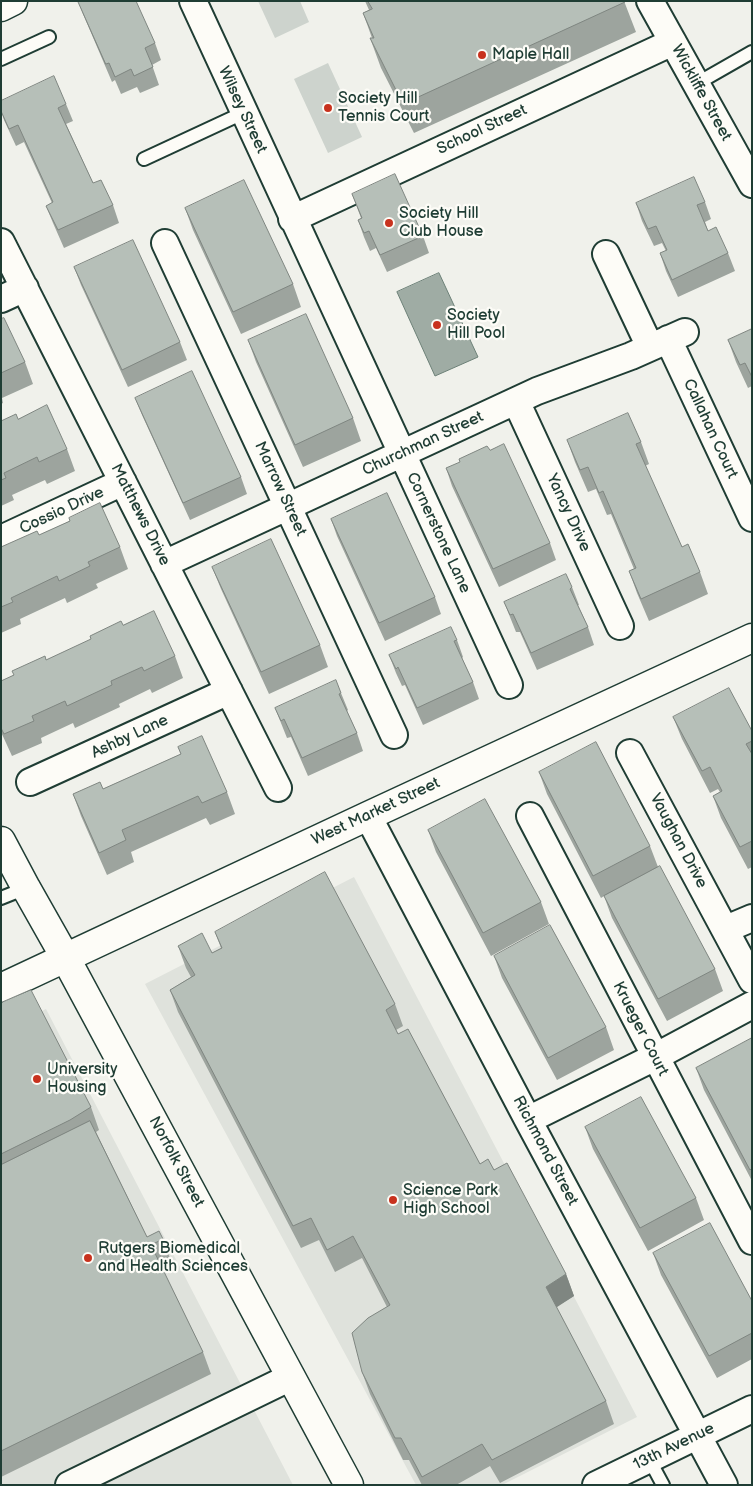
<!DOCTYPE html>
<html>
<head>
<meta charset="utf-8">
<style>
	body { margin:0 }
	#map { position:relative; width:753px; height:1486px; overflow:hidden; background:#f0f1eb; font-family:"Balsamiq Sans",sans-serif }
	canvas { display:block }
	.frame { position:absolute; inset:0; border:2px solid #1f3d34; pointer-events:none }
</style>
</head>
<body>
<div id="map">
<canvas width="753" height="1486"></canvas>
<div class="frame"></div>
</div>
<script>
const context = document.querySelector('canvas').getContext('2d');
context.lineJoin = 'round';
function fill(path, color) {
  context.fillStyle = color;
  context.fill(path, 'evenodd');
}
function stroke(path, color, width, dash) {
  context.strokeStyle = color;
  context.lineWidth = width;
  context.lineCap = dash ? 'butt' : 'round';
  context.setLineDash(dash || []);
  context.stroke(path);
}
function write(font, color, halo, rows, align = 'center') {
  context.font = font + ' "Balsamiq Sans",sans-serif';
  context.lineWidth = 4.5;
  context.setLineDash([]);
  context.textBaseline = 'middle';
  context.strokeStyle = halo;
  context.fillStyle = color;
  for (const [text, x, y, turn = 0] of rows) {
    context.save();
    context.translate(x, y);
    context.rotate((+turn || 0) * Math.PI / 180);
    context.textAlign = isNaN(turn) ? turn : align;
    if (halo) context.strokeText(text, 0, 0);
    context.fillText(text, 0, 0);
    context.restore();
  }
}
const built = new Path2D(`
	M 354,877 L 637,1417 L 502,1485 L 416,1485 L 145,984 Z
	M 46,1009 L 293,1485 L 1,1485 L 1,1030 Z`);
const green = new Path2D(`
	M 258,1 L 300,1 L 309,22 L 275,38 Z
	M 328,63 L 362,137 L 328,153 L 294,79 Z`);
const water = new Path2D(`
	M 439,273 L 478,357 L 435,376 L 397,292 Z`);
const service = new Path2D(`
	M 1,59 L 49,37
	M 696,84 L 752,52
	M 144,159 L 243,113
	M 1,898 L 26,888
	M 649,1459 L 663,1485`);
const minor = new Path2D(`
	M 193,1 L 509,685
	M 650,1 L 752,184
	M 292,219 L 673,42
	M 1,242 L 278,788
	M 165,243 L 394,735
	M 606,254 L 650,347
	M 1,299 L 25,288
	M 668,339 L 752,518
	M 516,401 L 620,626
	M 1,539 L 123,482
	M 164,564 L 537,391 L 631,356 L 685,332
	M 630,753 L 752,980
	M 30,782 L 229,691
	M 368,816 L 528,1120 L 724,1485
	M 530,816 L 752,1241
	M 726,929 L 752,918
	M 528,1120 L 655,1057 L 752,1005
	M 69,1485 L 291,1377
	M 596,1485 L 752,1409`);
const secondary = new Path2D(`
	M 1,7 L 13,1
	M 1,841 L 26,888 L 65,957 L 349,1485`);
const primary = new Path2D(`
	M 1,988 L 368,816 L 752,638`);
const wall = new Path2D(`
	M 78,1 L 155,43 L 161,60 L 152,65 L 159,85 L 140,93 L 137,87 L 121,94 L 115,80 L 112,82 L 83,14 Z
	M 365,1 L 624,1 L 636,32 L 414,133 L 381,68 L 370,38 L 372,38 L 363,13 L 369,10 Z
	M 66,104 L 73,121 L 66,124 L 93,183 L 113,205 L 119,223 L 64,248 L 53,223 L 46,206 L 52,203 L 24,142 L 16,146 L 4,120 L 1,111 Z
	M 352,194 L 423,236 L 429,253 L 387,272 L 376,248 L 370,251 L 364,237 L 358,220 L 361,218 Z
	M 705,202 L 711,219 L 705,222 L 708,231 L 728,253 L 735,271 L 678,297 L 666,271 L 660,253 L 666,251 L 662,243 L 654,246 L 642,221 L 636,203 Z
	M 185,208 L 293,284 L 301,307 L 241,334 L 193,230 Z
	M 74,267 L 180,342 L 187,360 L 128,387 L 81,285 Z
	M 1,319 L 25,362 L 33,384 L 2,398 L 3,403 L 1,404 Z
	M 752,329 L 752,386 L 748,388 L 736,362 L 728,340 Z
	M 248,340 L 353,418 L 361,441 L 303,467 L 256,362 Z
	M 135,398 L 241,477 L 247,494 L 190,520 L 142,415 Z
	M 18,419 L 67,449 L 75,471 L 47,484 L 45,480 L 12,495 L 14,500 L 1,506 L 1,421 Z
	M 567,440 L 641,442 L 649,464 L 645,466 L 682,547 L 700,572 L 708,594 L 649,621 L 637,593 L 629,571 L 634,569 L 611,514 L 607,515 L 596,489 L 588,492 L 575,462 Z
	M 446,468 L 550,543 L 556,560 L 499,587 L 452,486 Z
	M 331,519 L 435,597 L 441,614 L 385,641 L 337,536 Z
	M 39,535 L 120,547 L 128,569 L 96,584 L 98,588 L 67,603 L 65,598 L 20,619 L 21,624 L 1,633 L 1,547 Z
	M 212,567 L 320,645 L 328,667 L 269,694 L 221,589 Z
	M 572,587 L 579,605 L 578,605 L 588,627 L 594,645 L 537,670 L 520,632 L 516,632 L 504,602 Z
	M 123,625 L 175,656 L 183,678 L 152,693 L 150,689 L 119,704 L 120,707 L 75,728 L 73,723 L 41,738 L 42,743 L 12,756 L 1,732 L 1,681 Z
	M 457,640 L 463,657 L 462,658 L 473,682 L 479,699 L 423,725 L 405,685 L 402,686 L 396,673 L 389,655 Z
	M 341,693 L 348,710 L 347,711 L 357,733 L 363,751 L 308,776 L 291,737 L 287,738 L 275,708 Z
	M 673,717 L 752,731 L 752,867 L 748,869 L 721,818 L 713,796 L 720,792 L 718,789 L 710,793 L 682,739 Z
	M 178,747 L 227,792 L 235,814 L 210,825 L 206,818 L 131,852 L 134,862 L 107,875 L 81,816 L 73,794 L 103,789 L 181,754 Z
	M 539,772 L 650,846 L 658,867 L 715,969 L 723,991 L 667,1021 L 612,918 L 604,896 L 601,898 L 547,794 Z
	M 428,830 L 541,902 L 549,924 L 491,956 L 436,852 Z
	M 215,932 L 395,1004 L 403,1026 L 396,1030 L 398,1034 L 480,1164 L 494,1170 L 566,1274 L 574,1296 L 556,1307 L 606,1401 L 614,1424 L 500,1483 L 490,1466 L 456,1485 L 422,1485 L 409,1460 L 403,1460 L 370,1394 L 362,1372 L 387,1307 L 362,1258 L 335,1272 L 319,1240 L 301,1248 L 178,1012 L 170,990 L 191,977 L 186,968 L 178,946 L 212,953 L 221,948 Z
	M 494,956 L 606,1027 L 614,1050 L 557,1080 L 502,978 Z
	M 1,1003 L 91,1107 L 99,1130 L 96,1132 L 147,1237 L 163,1239 L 171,1261 L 161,1266 L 203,1352 L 211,1374 L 1,1477 Z
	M 752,1038 L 752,1181 L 704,1090 L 696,1068 Z
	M 585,1127 L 696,1198 L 704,1220 L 648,1251 L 593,1149 Z
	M 653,1253 L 752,1301 L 752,1359 L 717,1378 L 661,1275 Z`);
const shadedWall = new Path2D(`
	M 566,1274 L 574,1296 L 554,1309 L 546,1287 Z`);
const building = new Path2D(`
	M 78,1 L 136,1 L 155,43 L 145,48 L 153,67 L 134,76 L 131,69 L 115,77 L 109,63 L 106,64 Z
	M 368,1 L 624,1 L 625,2 L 403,104 L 370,38 L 374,38 L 363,13 L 372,9 Z
	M 54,76 L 66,104 L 58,108 L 93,183 L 101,180 L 113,205 L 58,230 L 46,206 L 53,202 L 18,125 L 9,129 L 1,111 L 1,101 Z
	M 395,174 L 423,236 L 380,255 L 369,231 L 364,233 L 358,220 L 362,218 L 352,194 Z
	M 694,177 L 705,202 L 697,205 L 708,231 L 716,227 L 728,253 L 672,280 L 660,253 L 667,250 L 656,226 L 648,229 L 636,203 Z
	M 244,180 L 293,284 L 233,312 L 185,208 Z
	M 133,240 L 180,342 L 122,370 L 74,267 Z
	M 306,314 L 353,418 L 295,445 L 248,340 Z
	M 4,318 L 25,362 L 1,373 L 1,319 Z
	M 752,329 L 752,377 L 745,363 L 740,365 L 728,340 Z
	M 192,371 L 241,477 L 183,503 L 135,398 Z
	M 47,405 L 67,449 L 39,462 L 37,457 L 4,473 L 6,478 L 1,480 L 1,421 L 16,414 L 18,419 Z
	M 628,413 L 641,442 L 636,444 L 682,547 L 688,544 L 700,572 L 641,599 L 629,571 L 636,568 L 603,491 L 599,493 L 588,467 L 580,470 L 567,440 Z
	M 504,444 L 550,543 L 493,569 L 446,468 L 460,462 L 459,459 L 487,446 L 490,450 Z
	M 387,493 L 435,597 L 379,623 L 331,519 Z
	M 100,503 L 120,547 L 88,562 L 90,566 L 59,581 L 57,576 L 11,598 L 13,602 L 1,607 L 1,547 L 37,531 L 39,535 L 70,521 L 69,518 Z
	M 271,539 L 320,645 L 261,672 L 212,567 Z
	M 566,574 L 572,587 L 570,589 L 588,627 L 531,653 L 513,614 L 510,615 L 504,602 Z
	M 154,611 L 175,656 L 144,671 L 142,667 L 111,681 L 112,685 L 67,706 L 65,701 L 32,716 L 34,721 L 4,734 L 1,728 L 1,681 L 14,675 L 12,671 L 45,656 L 46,660 L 91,639 L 90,636 L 121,621 L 123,625 Z
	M 451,627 L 457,640 L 454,641 L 473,682 L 417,708 L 398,667 L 396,669 L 389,655 Z
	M 336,680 L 341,693 L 339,694 L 357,733 L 302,758 L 284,719 L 281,721 L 275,708 Z
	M 729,688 L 752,731 L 752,741 L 746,744 L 752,754 L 752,841 L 740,847 L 713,796 L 722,791 L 710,767 L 702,771 L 673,717 Z
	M 202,736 L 227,792 L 202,803 L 198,796 L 122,830 L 126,840 L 99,853 L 73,794 L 100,782 L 103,789 L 181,754 L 178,747 Z
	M 596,742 L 650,846 L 593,876 L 539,772 Z
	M 485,799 L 541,902 L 483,933 L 428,830 Z
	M 660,866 L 715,969 L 658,999 L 604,896 Z
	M 325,872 L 395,1004 L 386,1010 L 398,1034 L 408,1029 L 480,1164 L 488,1159 L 494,1170 L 507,1163 L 566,1274 L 546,1287 L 606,1401 L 492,1460 L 482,1444 L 422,1477 L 401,1438 L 395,1438 L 362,1372 L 352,1333 L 368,1318 L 390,1305 L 353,1236 L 327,1250 L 311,1218 L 293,1226 L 170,990 L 195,975 L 178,946 L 202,933 L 212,953 L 222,948 L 215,932 Z
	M 550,925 L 606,1027 L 548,1058 L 494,956 Z
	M 31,990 L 91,1107 L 70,1120 L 1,1154 L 1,1003 Z
	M 752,1038 L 752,1168 L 750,1170 L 696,1068 Z
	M 641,1097 L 696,1198 L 640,1228 L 585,1127 Z
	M 90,1121 L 147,1237 L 159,1231 L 163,1239 L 151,1245 L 203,1352 L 1,1451 L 1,1165 Z
	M 710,1223 L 752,1301 L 752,1333 L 709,1356 L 653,1253 Z`);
const markers = [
	[482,55,5,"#c8321e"],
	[328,108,5,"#c8321e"],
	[389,223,5,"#c8321e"],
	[437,325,5,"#c8321e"],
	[37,1079,5,"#c8321e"],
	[393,1200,5,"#c8321e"],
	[88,1258,5,"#c8321e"]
];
const poiNames = [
	["Maple Hall",492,55],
	["Society Hill",338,99],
	["Tennis Court",338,117],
	["Society Hill",399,214],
	["Club House",399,232],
	["Society",447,316],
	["Hill Pool",447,334],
	["University",47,1070],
	["Housing",47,1088],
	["Science Park",403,1191],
	["High School",403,1209],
	["Rutgers Biomedical",98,1249],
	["and Health Sciences",98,1267]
];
const streetNames = [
	["Wickliffe Street",701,93,61],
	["Wilsey Street",242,110,65],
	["School Street",482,130,-25],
	["Callahan Court",710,429,65],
	["Churchman Street",423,444,-25],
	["Marrow Street",280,489,65],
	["Cossio Drive",62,511,-25],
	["Yancy Drive",568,513,65],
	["Matthews Drive",140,515,63],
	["Cornerstone Lane",438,533,65],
	["Ashby Lane",130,737,-25],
	["West Market Street",376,812,-25],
	["Vaughan Drive",678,841,62],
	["Krueger Court",640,1029,63],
	["Richmond Street",545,1151,62],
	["Norfolk Street",176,1162,62],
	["13th Avenue",674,1447,-26]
];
fill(built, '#dfe2dc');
fill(green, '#cdd3cd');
fill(water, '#9faca4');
stroke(water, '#6c8077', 1);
stroke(service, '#1f3d34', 16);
stroke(minor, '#1f3d34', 30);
stroke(secondary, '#1f3d34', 31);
stroke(primary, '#1f3d34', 31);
stroke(service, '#fdfcf7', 12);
stroke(minor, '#fdfcf7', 26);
stroke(secondary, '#fdfcf7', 28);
stroke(primary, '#fdfcf7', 28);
fill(wall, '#9da49e');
fill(shadedWall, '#7f8681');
fill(building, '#b6bfb8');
stroke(building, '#7f8681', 1);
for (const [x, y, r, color] of markers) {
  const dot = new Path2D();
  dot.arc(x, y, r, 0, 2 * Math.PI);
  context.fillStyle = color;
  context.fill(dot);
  stroke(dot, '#fdfcf7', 2);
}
write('16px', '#1f3d34', '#fdfcf7', poiNames, 'left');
write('16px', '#1f3d34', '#fdfcf7', streetNames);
</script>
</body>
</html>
